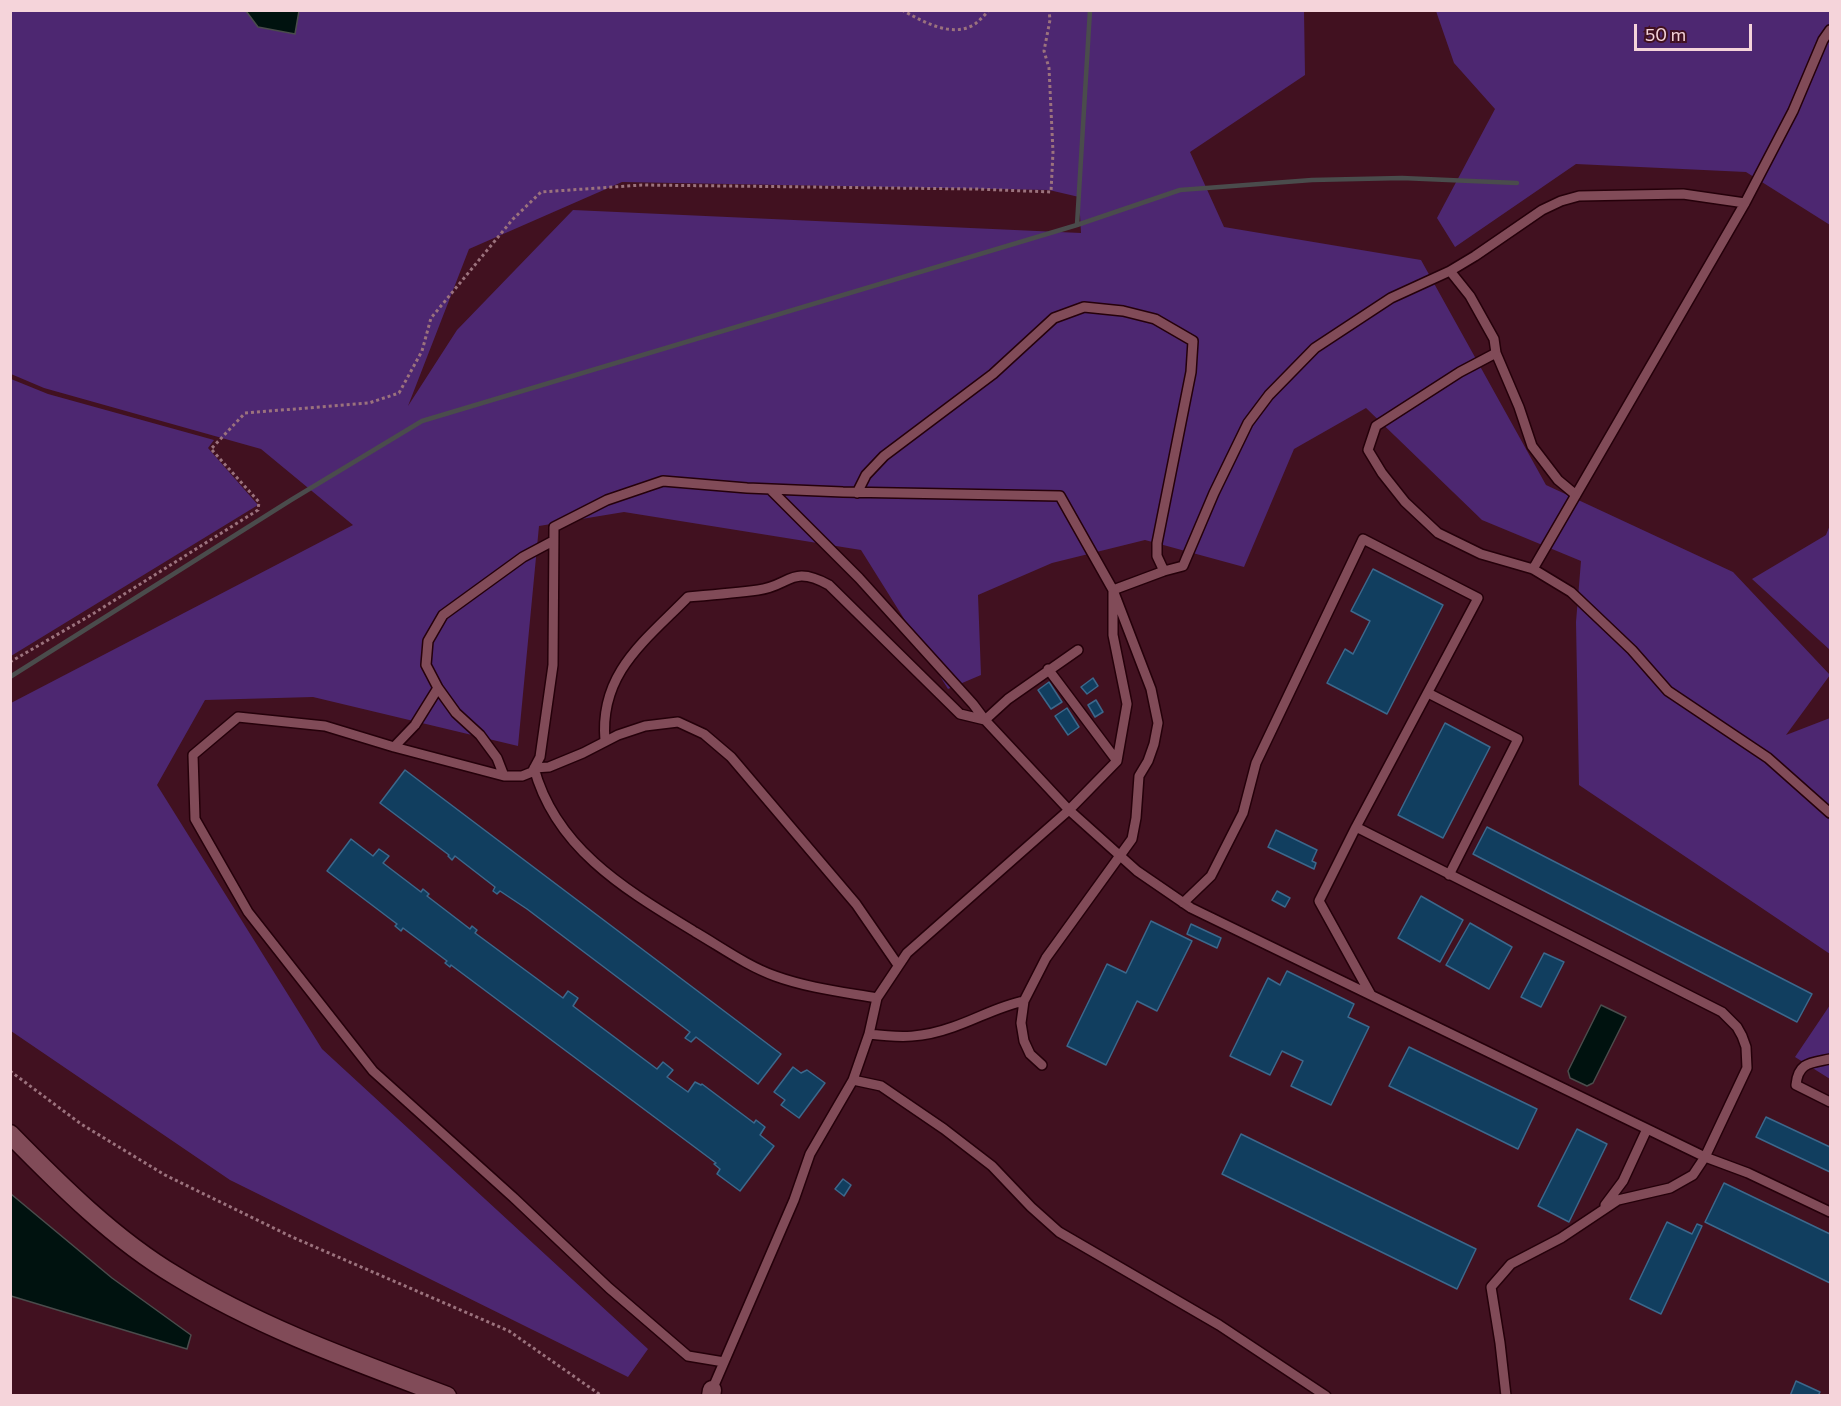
<!DOCTYPE html>
<html>
<head>
<meta charset="utf-8">
<style>
	body { margin:0 }
	#map { position:relative; width:1841px; height:1406px; overflow:hidden; background:#411120; font-family:Commissioner,sans-serif }
	canvas { display:block }
	.frame { position:absolute; inset:0; border:12px solid #f5d4da; pointer-events:none }
	.scale { position:absolute; left:1634px; top:24px; width:118px; height:27px; box-sizing:border-box; border:3px solid #f5d4da; border-top:0; padding-left:8px; font-size:18px; line-height:21px; white-space:nowrap; color:#f5d4da; -webkit-text-stroke:4px #411120; paint-order:stroke }
</style>
</head>
<body>
<div id="map">
<canvas width="1841" height="1406"></canvas>
<div class="frame"></div>
<div class="scale">50 m</div>
</div>
<script>
const context = document.querySelector('canvas').getContext('2d');
context.lineJoin = 'round';
function fill(path, color) {
  context.fillStyle = color;
  context.fill(path, 'evenodd');
}
function stroke(path, color, width, dash) {
  context.strokeStyle = color;
  context.lineWidth = width;
  context.lineCap = dash ? 'butt' : 'round';
  context.setLineDash(dash || []);
  context.stroke(path);
}
const green = new Path2D(`
	M 11,11 L 1304,11 L 1305,75 L 1190,152 L 1224,227 L 1421,260 L 1546,485 L 1733,572 L 1830,675 L 1786,735 L 1830,718 L 1830,954 L 1579,785 L 1576,622 L 1581,561 L 1482,520 L 1366,408 L 1294,449 L 1244,567 L 1145,540 L 1052,563 L 978,595 L 981,675 L 948,689 L 861,550 L 624,512 L 539,526 L 518,746 L 313,697 L 205,700 L 157,785 L 322,1049 L 648,1349 L 628,1377 L 230,1180 L 11,1031 L 11,703 L 353,525 L 261,449 L 44,388 L 11,374 ZM 622,182 L 1049,190 L 1079,197 L 1081,233 L 573,210 L 457,330 L 408,406 L 469,249 Z
	M 1436,11 L 1830,11 L 1830,225 L 1746,172 L 1576,164 L 1455,247 L 1437,218 L 1495,109 L 1454,63 Z
	M 11,379 L 48,394 L 214,440 L 208,448 L 258,505 L 11,656 Z
	M 1830,525 L 1830,650 L 1752,579 L 1826,535 Z
	M 1830,1005 L 1830,1079 L 1795,1057 Z`);
const water = new Path2D(`
	M 246,11 L 299,11 L 295,34 L 258,27 Z
	M 1601,1005 L 1626,1017 L 1593,1083 L 1587,1086 L 1570,1078 L 1568,1071 Z
	M 11,1194 L 112,1278 L 191,1335 L 187,1349 L 11,1296 Z`);
const stream = new Path2D(`
	M 1077,225 L 1180,190 L 1312,180 L 1402,178 L 1517,183
	M 10,677 L 291,500 L 422,421 L 1077,225 L 1090,10`);
const building = new Path2D(`
	M 1373,569 L 1443,605 L 1387,714 L 1327,683 L 1345,649 L 1353,654 L 1370,621 L 1351,611 Z
	M 1093,678 L 1098,686 L 1087,694 L 1081,687 Z
	M 1049,682 L 1062,702 L 1051,709 L 1038,690 Z
	M 1096,700 L 1103,712 L 1095,717 L 1088,705 Z
	M 1067,708 L 1079,727 L 1068,735 L 1055,716 Z
	M 1445,723 L 1490,747 L 1443,838 L 1398,815 Z
	M 405,770 L 781,1054 L 758,1084 L 696,1037 L 691,1042 L 685,1038 L 690,1032 L 527,909 L 500,891 L 497,894 L 493,891 L 495,887 L 455,856 L 452,860 L 448,856 L 449,855 L 380,803 Z
	M 1487,827 L 1812,994 L 1797,1022 L 1473,854 Z
	M 1276,830 L 1317,850 L 1312,861 L 1316,863 L 1314,869 L 1268,847 Z
	M 351,839 L 373,856 L 379,849 L 389,856 L 383,863 L 421,892 L 423,889 L 429,894 L 427,896 L 470,929 L 472,926 L 477,930 L 475,933 L 563,998 L 568,991 L 578,998 L 573,1006 L 657,1069 L 663,1062 L 673,1070 L 667,1077 L 688,1092 L 695,1082 L 701,1085 L 702,1084 L 754,1123 L 756,1120 L 765,1127 L 760,1135 L 774,1146 L 740,1191 L 717,1174 L 720,1169 L 714,1164 L 716,1163 L 451,965 L 450,967 L 445,963 L 447,961 L 403,928 L 401,931 L 395,926 L 397,924 L 327,871 Z
	M 1277,891 L 1290,898 L 1285,907 L 1272,900 Z
	M 1421,896 L 1463,920 L 1440,962 L 1398,938 Z
	M 1151,921 L 1192,941 L 1157,1011 L 1137,1001 L 1106,1065 L 1067,1046 L 1107,964 L 1126,973 Z
	M 1470,923 L 1512,947 L 1489,989 L 1446,965 Z
	M 1191,924 L 1221,938 L 1217,948 L 1187,934 Z
	M 1544,953 L 1564,962 L 1541,1007 L 1521,997 Z
	M 1287,971 L 1354,1004 L 1348,1017 L 1369,1027 L 1331,1105 L 1291,1086 L 1303,1061 L 1282,1051 L 1270,1075 L 1230,1056 L 1268,978 L 1280,985 Z
	M 1409,1047 L 1537,1109 L 1518,1149 L 1389,1086 Z
	M 793,1067 L 801,1073 L 807,1070 L 825,1083 L 799,1118 L 781,1105 L 785,1100 L 774,1092 Z
	M 1766,1117 L 1830,1147 L 1830,1172 L 1756,1137 Z
	M 1577,1129 L 1607,1144 L 1569,1222 L 1538,1206 Z
	M 1241,1134 L 1476,1249 L 1457,1289 L 1222,1174 Z
	M 843,1179 L 851,1185 L 844,1196 L 835,1189 Z
	M 1724,1183 L 1830,1234 L 1830,1283 L 1705,1222 Z
	M 1667,1222 L 1692,1234 L 1697,1224 L 1702,1226 L 1661,1314 L 1630,1299 Z
	M 1796,1381 L 1820,1392 L 1818,1396 L 1790,1396 Z`);
const path = new Path2D(`
	M 902,10 C 922,21 952,39 975,24 C 980,20 985,15 989,10
	M 10,662 L 91,615 L 258,510 L 259,502 L 211,449 L 245,413 L 369,403 L 399,393 L 422,351 L 431,318 L 513,219 L 541,192 L 642,185 L 976,189 L 1051,192 L 1053,152 L 1049,68 L 1044,51 L 1050,20 L 1049,10
	M 10,1071 L 81,1124 L 165,1175 L 292,1237 L 509,1331 L 602,1396`);
const lane = new Path2D(`
	M 1450,271 L 1470,296 L 1494,339 L 1496,353 L 1519,407 L 1532,446 L 1558,480 L 1576,495
	M 1496,353 L 1460,372 L 1376,426 L 1368,450 L 1382,473 L 1405,502 L 1438,533 L 1481,554 L 1533,569 L 1571,592 L 1632,650 L 1668,691 L 1768,758 L 1830,813
	M 770,489 L 859,578 L 973,704 L 985,720
	M 857,493 L 866,475 L 884,456 L 993,374 L 1054,318 L 1084,307 L 1123,311 L 1155,319 L 1193,341 L 1191,372 L 1157,543 L 1157,556 L 1164,571
	M 1533,569 L 1745,203 L 1793,111 L 1823,40 L 1830,30
	M 1048,669 L 1117,761
	M 1428,693 L 1518,739 L 1449,875
	M 605,741 C 599,673 645,641 688,597 C 711,595 735,593 758,590 C 790,586 791,564 829,585 L 960,714 L 985,720
	M 394,747 L 415,725 L 438,688
	M 504,776 L 497,758 L 480,735 L 456,713 L 438,688 L 426,665 L 428,641 L 443,615 L 523,557 L 553,541
	M 1183,903 L 1211,876 L 1243,813 L 1256,763 L 1363,539 L 1478,598 L 1356,827
	M 877,998 C 843,992 808,988 775,976 C 747,966 721,947 695,932 C 628,891 556,850 534,768 L 549,767 L 583,753 L 618,735 L 645,726 L 678,722 L 704,734 L 731,757 L 856,904 L 898,965
	M 869,1034 C 902,1038 922,1038 953,1027 C 977,1019 999,1006 1024,1001
	M 1830,1059 C 1811,1063 1798,1062 1796,1085 L 1830,1102
	M 1042,1065 L 1030,1054 L 1024,1041 L 1021,1023 L 1024,1001 L 1046,958 L 1132,839 L 1136,818 L 1139,776 L 1148,761 L 1154,744 L 1158,723 L 1151,689 L 1113,590 L 1164,571 L 1183,566 L 1214,493 L 1248,423 L 1269,395 L 1315,348 L 1391,298 L 1450,271 L 1475,256 L 1542,210 L 1561,201 L 1579,196 L 1683,194 L 1745,203
	M 853,1080 L 869,1034 L 877,998 L 907,953 L 1069,810 L 1137,871 L 1191,908 L 1705,1157 L 1747,1068 L 1746,1047 L 1742,1036 L 1737,1027 L 1722,1012 L 1356,827 L 1319,901 L 1371,995
	M 1605,1205 L 1623,1181 L 1647,1129
	M 724,1362 L 688,1356 L 609,1288 L 514,1198 L 373,1071 L 248,912 L 195,819 L 193,755 L 238,717 L 325,726 L 394,747 L 504,776 L 522,776 L 532,772 L 540,757 L 553,665 L 554,527 L 607,500 L 663,481 L 747,488 L 843,492 L 1060,496 L 1113,590 L 1113,635 L 1127,704 L 1117,761 L 1069,810 L 985,720 L 1008,699 L 1078,650
	M 712,1390 L 794,1200 L 810,1154 L 853,1080 L 881,1086 L 944,1129 L 992,1166 L 1031,1207 L 1059,1232 L 1219,1325 L 1326,1396
	M 1506,1396 L 1500,1343 L 1491,1287 L 1511,1264 L 1561,1238 L 1618,1200 L 1670,1188 L 1693,1175 L 1705,1157 L 1748,1173 L 1830,1212`);
const street = new Path2D(`
	M 711,1396 L 712,1390`);
const secondary = new Path2D(`
	M 10,1134 C 60,1185 115,1240 176,1276 C 261,1328 354,1361 447,1396`);
fill(green, '#4d2771');
fill(water, '#00120f');
stroke(water, '#4a4c4c', 1.5);
stroke(stream, '#4a4c4c', 4.5);
fill(building, '#113e5f');
stroke(building, '#3c688c', 1.5);
stroke(lane, '#25000a', 12);
stroke(street, '#25000a', 21);
stroke(secondary, '#25000a', 21);
stroke(path, '#9b727d', 3, [3, 3]);
stroke(lane, '#814b58', 9);
stroke(street, '#814b58', 18);
stroke(secondary, '#814b58', 18);
</script>
</body>
</html>
